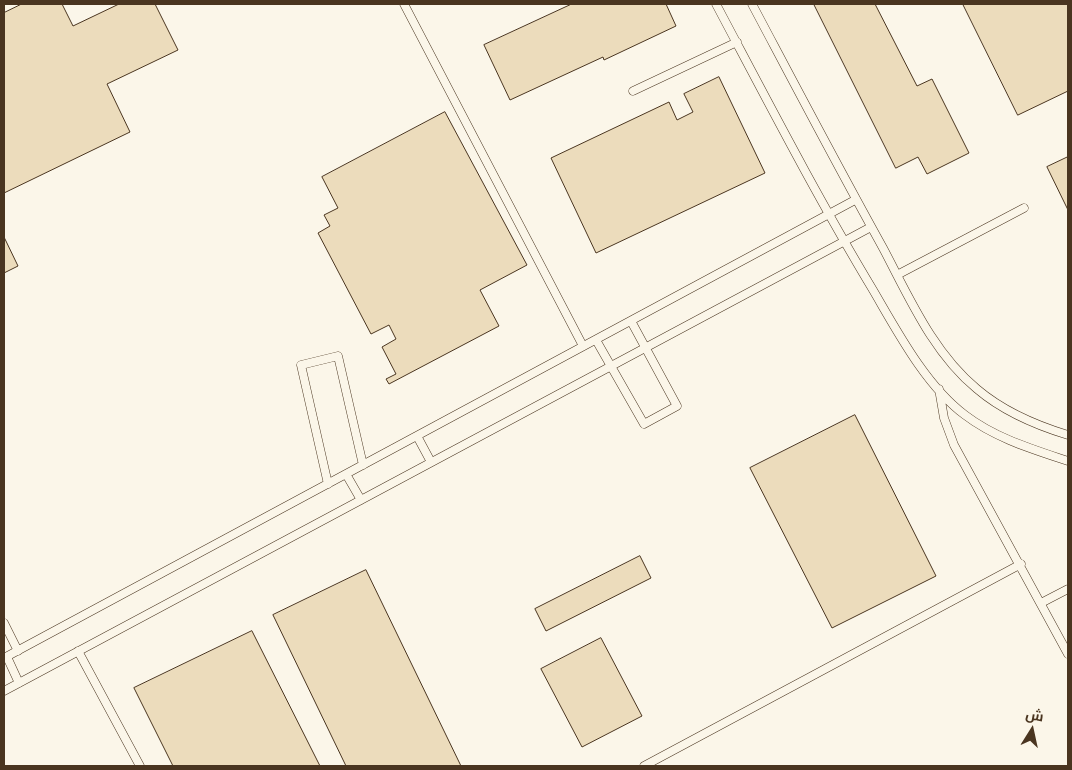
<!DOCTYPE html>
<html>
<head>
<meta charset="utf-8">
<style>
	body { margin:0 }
	#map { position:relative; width:1072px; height:770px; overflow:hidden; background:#fbf6e9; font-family:Roboto,Cairo,sans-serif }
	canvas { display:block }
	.frame { position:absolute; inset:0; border:5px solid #4a3520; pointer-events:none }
	.north { position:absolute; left:1007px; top:705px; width:50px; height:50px; -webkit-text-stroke:4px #fbf6e9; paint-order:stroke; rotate:10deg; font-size:14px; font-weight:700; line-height:20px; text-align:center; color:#4a3520 }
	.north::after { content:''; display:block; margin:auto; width:18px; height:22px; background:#4a3520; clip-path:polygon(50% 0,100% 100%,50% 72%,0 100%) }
</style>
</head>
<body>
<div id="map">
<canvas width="1072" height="770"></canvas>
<div class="frame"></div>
<div class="north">ش</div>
</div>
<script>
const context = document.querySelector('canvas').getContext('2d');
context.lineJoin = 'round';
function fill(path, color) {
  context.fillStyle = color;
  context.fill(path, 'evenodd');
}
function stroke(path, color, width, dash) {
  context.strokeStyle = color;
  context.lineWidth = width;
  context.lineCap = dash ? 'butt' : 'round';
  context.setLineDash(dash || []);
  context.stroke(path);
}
const building = new Path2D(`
	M 22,4 L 62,4 L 73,26 L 119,4 L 155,4 L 178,50 L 107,84 L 130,132 L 4,193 L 4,13 Z
	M 572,4 L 666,4 L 676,26 L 604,60 L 603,57 L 510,100 L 484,45 Z
	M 814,4 L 875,4 L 917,86 L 932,79 L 969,153 L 927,174 L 918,157 L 896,168 Z
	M 963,4 L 1068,4 L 1068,91 L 1018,115 Z
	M 719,77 L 765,173 L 596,253 L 551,158 L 669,102 L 677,120 L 693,112 L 684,94 Z
	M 445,112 L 527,265 L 480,290 L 499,326 L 389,384 L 386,379 L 396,374 L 382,347 L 396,339 L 389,325 L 371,334 L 318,233 L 330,226 L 324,215 L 338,208 L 322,177 Z
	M 1068,157 L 1068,210 L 1047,167 Z
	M 4,237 L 18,266 L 4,273 Z
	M 855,415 L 936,576 L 832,628 L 750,468 Z
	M 640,556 L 651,578 L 546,631 L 535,609 Z
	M 366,570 L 461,766 L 346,766 L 273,615 Z
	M 252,631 L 320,766 L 173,766 L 134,688 Z
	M 601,638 L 642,716 L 582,747 L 541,669 Z`);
const lane = new Path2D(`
	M 404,4 L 583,346
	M 716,4 C 767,100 817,197 873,290 C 897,331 926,386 965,415 C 995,438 1032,449 1068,461
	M 752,4 C 795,85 838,167 883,248 C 909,297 933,353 977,389 C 1004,412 1035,425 1068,435
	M 633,91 L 737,42
	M 897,275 L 1024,208
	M 596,340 L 644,424 L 677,406 L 631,321
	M 939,389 L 944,418 L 954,445 L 1068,654
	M 417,436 L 431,462
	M 346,474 L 361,500
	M 328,484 L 301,365 L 338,356 L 363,465
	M 1041,603 L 1068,589
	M 4,623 L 18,651
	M 78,651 L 140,766
	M 7,657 L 19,683
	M 4,658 L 855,200
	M 4,691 L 871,227
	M 644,766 L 1021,564`);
fill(building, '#ecdcbc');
stroke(building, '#4a3520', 1);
stroke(lane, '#4a3520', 9);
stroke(lane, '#fbf6e9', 8);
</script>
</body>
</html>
